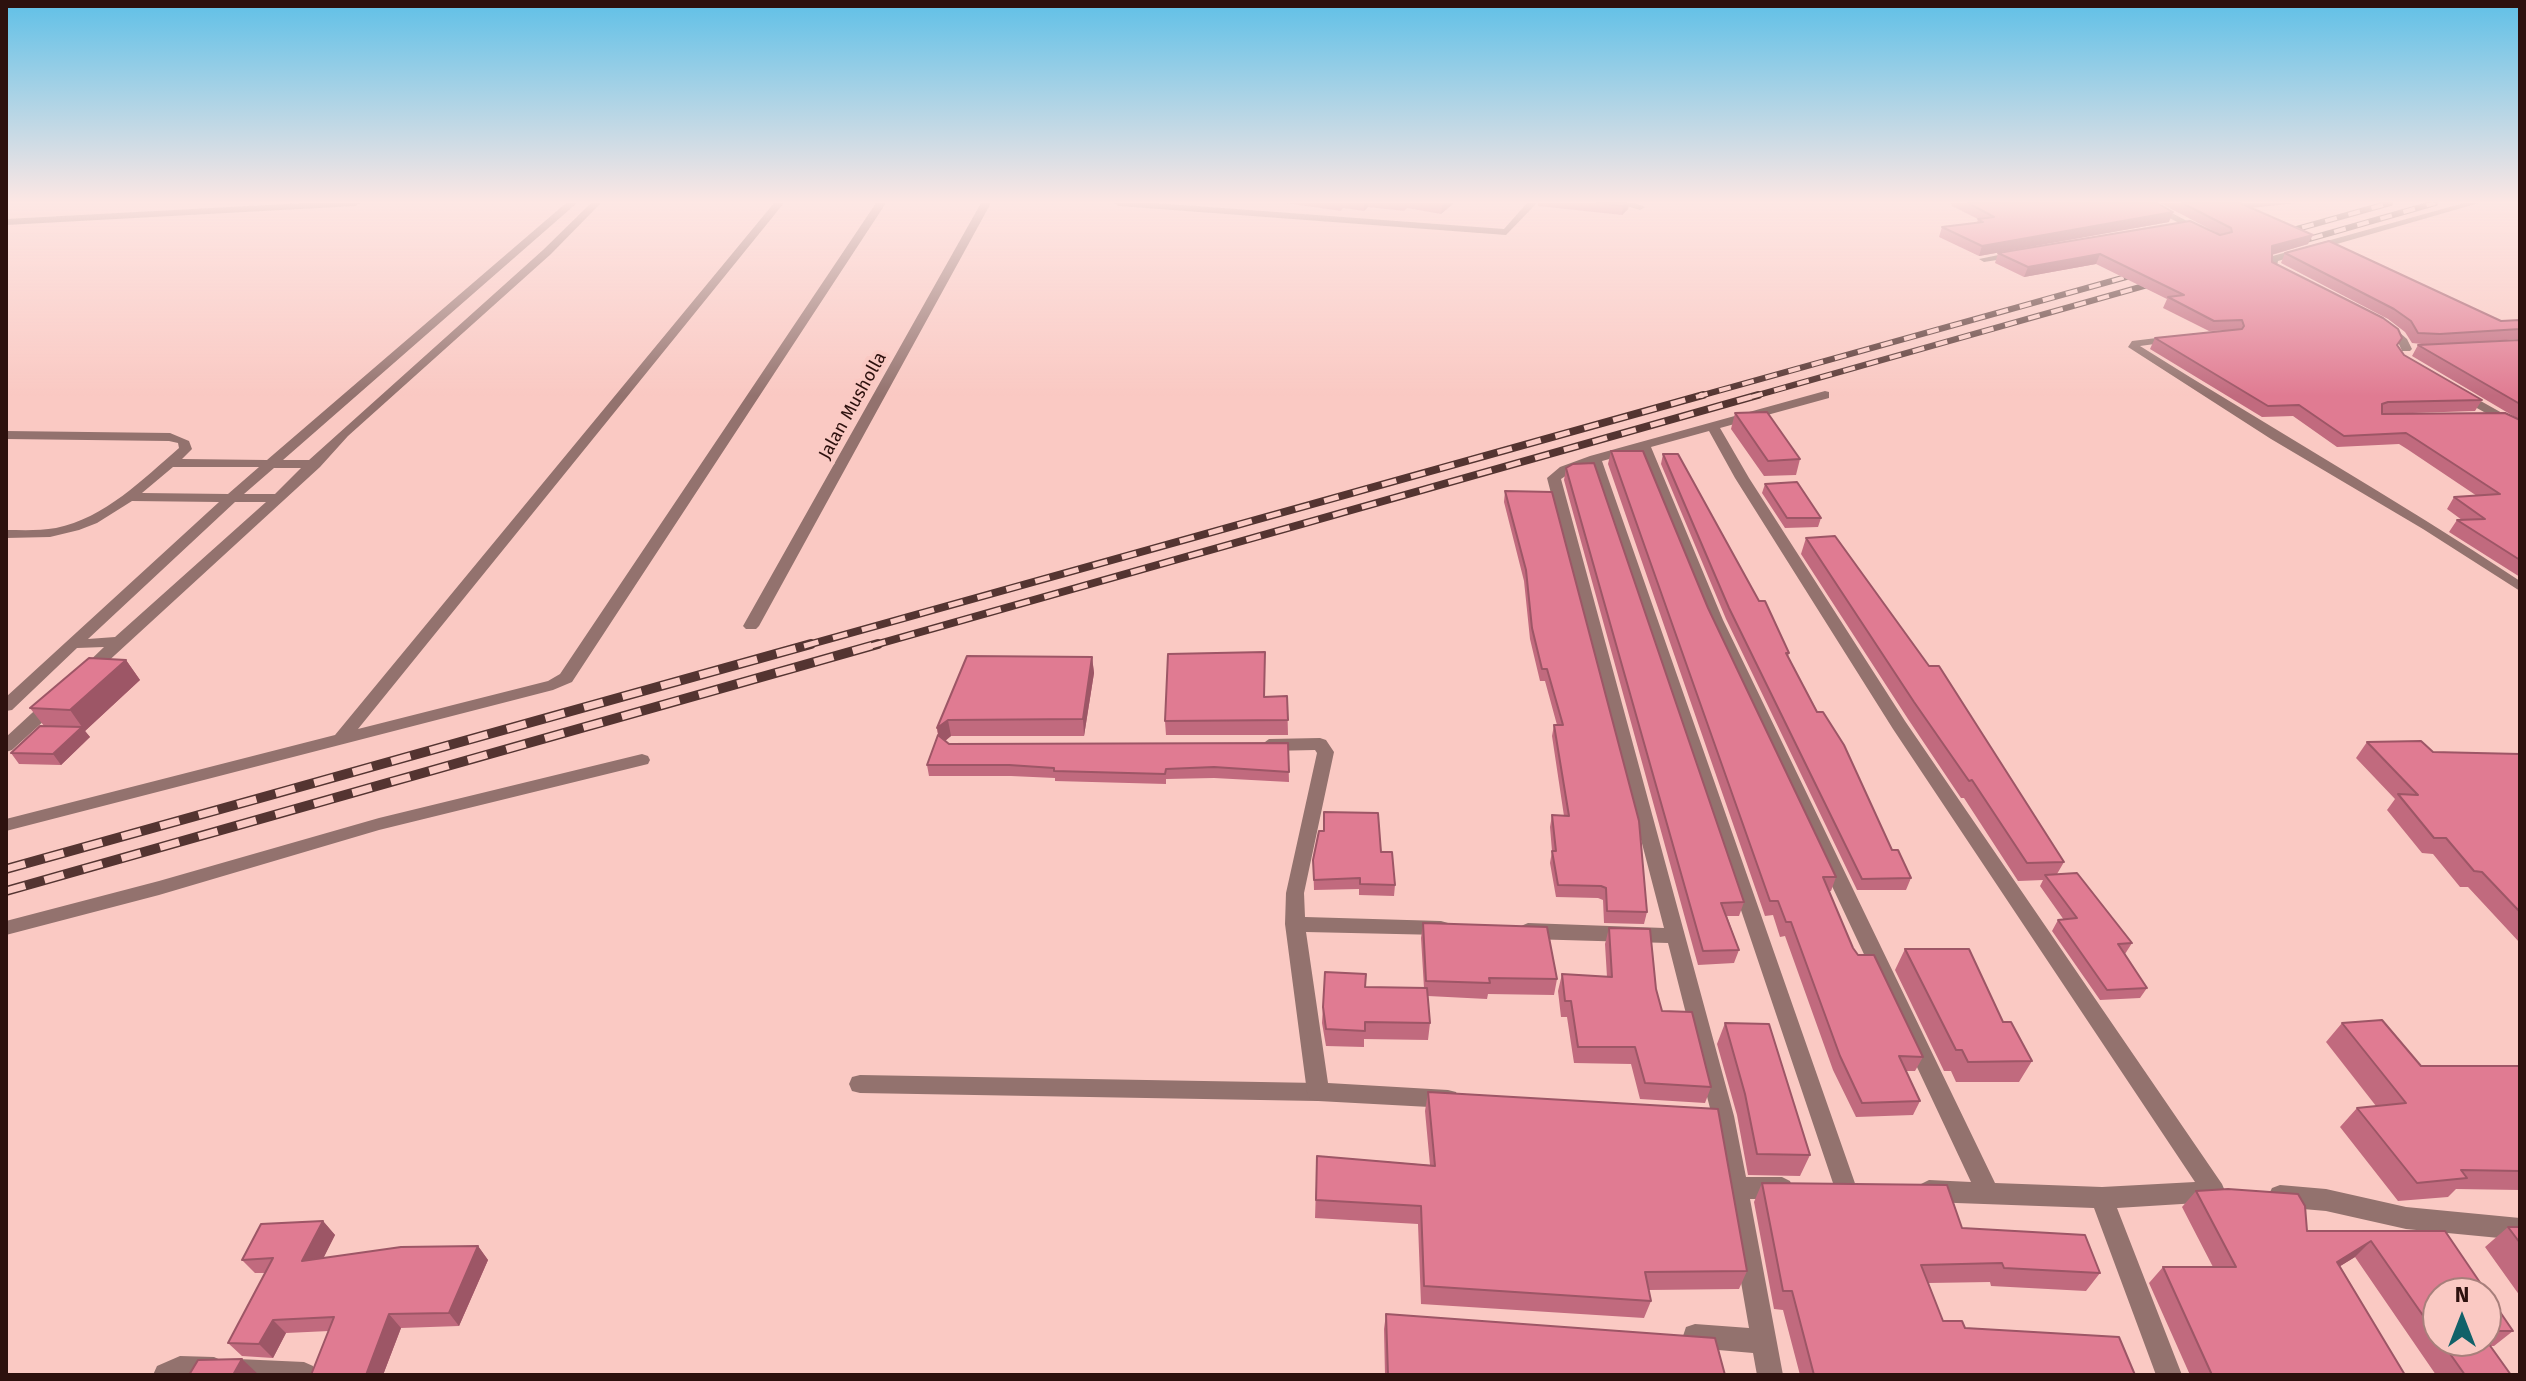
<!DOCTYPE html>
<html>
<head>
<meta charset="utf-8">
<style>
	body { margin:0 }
	#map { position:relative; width:2526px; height:1381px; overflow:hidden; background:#fac9c3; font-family:"Fira Sans",sans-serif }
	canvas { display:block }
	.frame { position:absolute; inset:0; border:8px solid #2d110e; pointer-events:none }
	.north { position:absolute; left:2422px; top:1277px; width:80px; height:80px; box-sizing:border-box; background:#fac9c3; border:2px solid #a87f7b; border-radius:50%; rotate:0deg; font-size:22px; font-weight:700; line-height:32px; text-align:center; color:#2d110e }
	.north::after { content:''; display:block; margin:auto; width:28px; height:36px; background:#116169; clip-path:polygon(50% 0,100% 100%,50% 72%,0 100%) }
</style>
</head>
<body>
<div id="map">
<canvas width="2526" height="1381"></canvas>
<div class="frame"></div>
<div class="north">N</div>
</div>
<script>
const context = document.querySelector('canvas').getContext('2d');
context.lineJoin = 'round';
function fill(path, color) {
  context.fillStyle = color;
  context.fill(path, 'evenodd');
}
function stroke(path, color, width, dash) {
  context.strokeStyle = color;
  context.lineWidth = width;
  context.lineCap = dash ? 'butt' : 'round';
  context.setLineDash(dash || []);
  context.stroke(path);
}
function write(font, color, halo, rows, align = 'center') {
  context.font = font + ' "Fira Sans",sans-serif';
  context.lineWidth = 8;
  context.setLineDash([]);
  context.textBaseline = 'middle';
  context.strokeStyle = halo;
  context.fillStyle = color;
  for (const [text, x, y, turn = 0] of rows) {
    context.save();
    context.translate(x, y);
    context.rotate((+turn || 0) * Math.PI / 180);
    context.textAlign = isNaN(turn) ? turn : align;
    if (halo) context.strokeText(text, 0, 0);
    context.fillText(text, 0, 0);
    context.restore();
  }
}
const service = new Path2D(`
	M 860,1075 L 1318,1083 L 1326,1085 L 1329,1092 L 1326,1099 L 1318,1101 L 860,1093 L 852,1091 L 849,1084 L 852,1077 Z`);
const minor = new Path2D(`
	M 304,203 L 360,203 L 355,206 L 6,225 L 6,219 Z
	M 566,203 L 577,203 L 283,460 L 309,460 L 543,250 L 591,203 L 601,203 L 551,254 L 348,436 L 320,467 L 91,677 L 85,678 L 77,673 L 104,647 L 77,648 L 12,710 L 6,711 L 6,697 L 219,502 L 132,501 L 97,523 L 79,530 L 50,537 L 6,538 L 6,530 C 22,530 39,531 56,528 C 105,518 143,479 179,448 L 178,443 L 169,441 L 6,439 L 6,431 L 170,433 L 189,441 L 192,449 L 182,459 L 267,460 ZM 173,467 L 259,467 L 228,494 L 142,493 ZM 274,468 L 301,468 L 275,494 L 244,494 ZM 235,502 L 266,502 L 115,637 L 88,639 Z
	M 774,203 L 784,203 L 358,729 L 548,681 L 560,674 L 876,203 L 886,203 L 572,682 L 553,690 L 6,831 L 6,819 L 335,735 Z
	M 981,203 L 991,203 L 759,626 L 756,629 L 746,629 L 743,626 Z
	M 1114,203 L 1156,203 L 1504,229 L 1527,203 L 1537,203 L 1506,235 L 1119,206 Z
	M 1617,203 L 1635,203 L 1645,207 L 1640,210 Z
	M 2141,203 L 2153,203 L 2206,231 L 2198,233 Z
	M 2464,203 L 2479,203 L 2278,261 L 2277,266 L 2289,272 L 2289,276 L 2281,276 L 2267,267 L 2269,257 Z
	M 2018,251 L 2023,254 L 2022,256 L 1984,262 L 1979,259 Z
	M 2383,325 L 2391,325 L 2407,339 L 2412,349 L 2410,351 L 2402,351 L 2398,342 L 2383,329 Z
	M 2173,336 L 2177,337 L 2177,341 L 2140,346 C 2266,425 2396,499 2520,581 L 2520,591 L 2423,529 L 2271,439 L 2128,347 L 2132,341 Z
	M 2461,390 L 2520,423 L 2520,432 L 2457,397 L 2457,391 Z
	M 1825,391 L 1829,392 L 1829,398 L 1720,428 L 1749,478 L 1905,721 L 2222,1184 L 2225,1191 L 2222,1198 L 2214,1202 L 2117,1208 L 2182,1375 L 2156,1375 L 2094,1208 L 1929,1202 L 1921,1198 L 1918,1191 L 1921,1184 L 1929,1180 L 1971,1182 L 1707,620 L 1639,451 L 1602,461 L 1857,1189 L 1854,1196 L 1846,1200 L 1838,1196 L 1835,1189 L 1591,465 L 1570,473 L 1561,479 L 1734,1116 L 1746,1177 L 1782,1177 L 1790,1181 L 1793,1188 L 1790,1195 L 1782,1199 L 1750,1199 L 1783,1375 L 1757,1375 L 1753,1353 L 1695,1348 L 1686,1345 L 1683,1336 L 1686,1327 L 1695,1324 L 1749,1328 L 1712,1116 L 1668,943 L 1528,939 L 1521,936 L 1518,931 L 1521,926 L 1528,923 L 1664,928 L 1547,478 L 1560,467 L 1590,456 ZM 1709,431 L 1735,478 L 1893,729 L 2195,1182 L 2102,1187 L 1995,1183 L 1723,620 L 1651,447 Z
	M 51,700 L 57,701 L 59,705 L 57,709 L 12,750 L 6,752 L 6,737 L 45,701 Z
	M 1320,738 L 1326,740 L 1334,752 L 1304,893 L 1305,917 L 1441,921 L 1448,923 L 1451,928 L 1448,933 L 1441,935 L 1306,932 L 1328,1083 L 1448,1090 L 1456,1092 L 1459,1099 L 1456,1106 L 1448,1108 L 1318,1101 L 1310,1099 L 1307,1092 L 1285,924 L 1286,893 L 1317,753 L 1315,750 L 1269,751 L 1261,745 L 1269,739 Z
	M 642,754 L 648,756 L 650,760 L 648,764 L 379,830 L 159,895 L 6,935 L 6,921 L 159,881 L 379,818 Z
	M 2280,1185 L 2326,1189 L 2406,1207 L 2520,1218 L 2520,1240 L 2406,1229 L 2326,1211 L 2280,1207 L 2272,1204 L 2268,1196 L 2272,1188 Z
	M 180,1356 L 214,1357 L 223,1361 L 226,1369 L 229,1363 L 238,1359 L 304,1362 L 313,1366 L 317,1375 L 227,1375 L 226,1373 L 225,1375 L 153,1375 L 157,1366 Z`);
const railFar2 = new Path2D(`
	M 2279,234 L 2390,203
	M 2288,245 L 2435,203
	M 1696,397 L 2144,272
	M 1751,397 L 2165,280`);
const railFar1 = new Path2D(`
	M 804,646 L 1703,395
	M 871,646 L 1758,395`);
const rail = new Path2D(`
	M 6,869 L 811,644
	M 6,891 L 878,644`);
const wall = new Path2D(`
	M 1285,203 L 1454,203 L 1441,214 L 1407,208 L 1404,211 L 1368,207 L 1364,211 L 1343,208 L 1341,211 Z
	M 1538,203 L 1629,203 L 1628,209 L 1622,215 L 1538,206 Z
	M 1951,203 L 2157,203 L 2169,222 L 1979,256 L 1939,237 L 1942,227 L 1977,223 L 1978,219 L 1952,206 Z
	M 2160,203 L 2296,203 L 2251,208 L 2308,244 L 2272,255 L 2272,262 L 2398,346 L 2404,355 L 2482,400 L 2475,411 L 2382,414 L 2520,420 L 2520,577 L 2449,532 L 2457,520 L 2462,520 L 2447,509 L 2454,497 L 2477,496 L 2407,449 L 2399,444 L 2337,447 L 2293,416 L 2262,417 L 2150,349 L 2155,338 L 2234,330 L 2209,331 L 2163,308 L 2167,299 L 2096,264 L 2024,277 L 1995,263 L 1998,253 L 2221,235 Z
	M 2285,253 L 2501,321 L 2520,320 L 2520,339 L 2464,343 L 2520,340 L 2520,420 L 2412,356 L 2418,345 L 2431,345 L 2412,343 L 2405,332 L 2388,319 L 2281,263 Z
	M 1735,413 L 1800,459 L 1796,475 L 1764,476 L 1731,429 Z
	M 1611,451 L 1708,608 L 1836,877 L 1831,891 L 1829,891 L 1853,948 L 1923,1057 L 1915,1071 L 1906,1071 L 1920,1101 L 1913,1115 L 1856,1117 L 1833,1070 L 1785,936 L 1780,937 L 1773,915 L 1765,916 L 1608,464 Z
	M 1663,454 L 1759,601 L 1789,653 L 1788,657 L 1892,850 L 1911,878 L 1906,890 L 1857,890 L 1726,619 L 1661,464 Z
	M 1566,468 L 1744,902 L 1739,916 L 1727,916 L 1739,950 L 1734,963 L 1698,965 L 1564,480 Z
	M 1765,484 L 1821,518 L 1818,527 L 1785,528 L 1762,493 Z
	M 1505,491 L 1647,912 L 1644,924 L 1604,923 L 1603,900 L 1598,898 L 1556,897 L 1550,863 L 1552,851 L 1550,827 L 1552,815 L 1564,816 L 1552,736 L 1554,725 L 1557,725 L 1545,681 L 1540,681 L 1530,639 L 1524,581 L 1504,502 Z
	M 1806,538 L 2064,862 L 2057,874 L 2132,943 L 2125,954 L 2147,988 L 2140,998 L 2100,1000 L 2052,931 L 2058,920 L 2064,920 L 2040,886 L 2043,880 L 2018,881 L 1964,798 L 1961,798 L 1908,719 L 1801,554 Z
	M 967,656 L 1092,657 L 1094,673 L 1084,736 L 951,736 L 945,741 L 949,744 L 1288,743 L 1289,782 L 1214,778 L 1166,779 L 1166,784 L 1055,781 L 1055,778 L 1011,776 L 929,776 L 927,765 L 938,735 L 937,728 Z
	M 126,660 L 140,680 L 85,731 L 90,737 L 61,765 L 19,764 L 11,753 L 44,726 L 30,708 Z
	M 1287,696 L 1288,735 L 1166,735 L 1165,721 L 1264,697 Z
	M 2367,742 L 2433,752 L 2520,754 L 2520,943 L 2468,887 L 2460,887 L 2433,854 L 2422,853 L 2387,810 L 2395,799 L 2356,758 Z
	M 1381,852 L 1395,885 L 1394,896 L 1359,895 L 1359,889 L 1314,890 L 1313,860 Z
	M 1423,923 L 1557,979 L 1554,995 L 1488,994 L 1487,999 L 1428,996 L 1430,1023 L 1428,1040 L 1364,1039 L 1364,1047 L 1326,1046 L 1322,1023 L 1325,972 L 1365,987 L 1424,988 L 1421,938 Z
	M 1609,928 L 1656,989 L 1662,1011 L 1711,1087 L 1705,1103 L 1640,1099 L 1631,1064 L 1574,1063 L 1567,1017 L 1561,1017 L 1558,991 L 1562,974 L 1607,977 L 1605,944 Z
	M 1905,949 L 2003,1022 L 2032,1061 L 2019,1082 L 1956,1082 L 1951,1071 L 1944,1071 L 1895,970 Z
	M 1725,1023 L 1810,1155 L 1800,1176 L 1748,1175 L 1737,1115 L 1717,1044 Z
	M 2342,1023 L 2421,1066 L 2520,1066 L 2520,1190 L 2456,1189 L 2448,1197 L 2398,1201 L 2340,1127 L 2357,1108 L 2376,1106 L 2326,1042 Z
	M 1428,1092 L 1747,1271 L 1739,1289 L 1648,1290 L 1651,1301 L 1644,1318 L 1421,1304 L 1418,1224 L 1315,1218 L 1317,1156 L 1430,1165 L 1425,1111 Z
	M 1762,1183 L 1962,1228 L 2100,1273 L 2086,1291 L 1991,1286 L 1990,1282 L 1928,1283 L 1943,1321 L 1965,1328 L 2135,1375 L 1800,1375 L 1783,1310 L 1774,1309 L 1754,1202 Z
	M 2196,1191 L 2307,1231 L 2445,1231 L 2513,1331 L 2494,1346 L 2490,1346 L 2511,1375 L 2436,1375 L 2355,1257 L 2340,1266 L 2405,1375 L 2190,1375 L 2149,1283 L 2163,1267 L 2213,1267 L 2182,1207 ZM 2438,1293 L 2486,1293 L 2486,1341 L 2438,1341 Z
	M 323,1221 L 335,1235 L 323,1258 L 478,1246 L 488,1260 L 459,1326 L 401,1328 L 383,1375 L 311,1375 L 329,1331 L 286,1333 L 273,1358 L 242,1356 L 228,1343 L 265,1273 L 255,1273 L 242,1260 Z
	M 2508,1227 L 2520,1227 L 2520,1296 L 2485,1247 Z
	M 1386,1314 L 1725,1375 L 1385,1375 L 1384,1329 Z`);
const shadedWall = new Path2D(`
	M 1364,203 L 1368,203 L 1368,207 L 1364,211 Z
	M 1444,203 L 1454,203 L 1441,214 L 1442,205 Z
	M 1626,203 L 1629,203 L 1628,209 L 1622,215 L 1623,206 Z
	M 2233,203 L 2296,203 L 2230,210 Z
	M 2173,212 L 2169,222 L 1979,256 L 1982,246 Z
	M 2313,235 L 2308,244 L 2267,256 L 2272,246 Z
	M 2100,254 L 2096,264 L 2024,277 L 2028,267 Z
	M 1092,657 L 1094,673 L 1084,736 L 1083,719 Z
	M 126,660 L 140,680 L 85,731 L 90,737 L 61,765 L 53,754 L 82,727 L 70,710 Z
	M 948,720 L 951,736 L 940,745 L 937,728 Z
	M 323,1221 L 335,1235 L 315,1275 L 302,1261 Z
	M 2371,1241 L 2355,1257 L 2321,1278 L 2337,1262 Z
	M 478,1246 L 488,1260 L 459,1326 L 449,1313 Z
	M 389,1314 L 401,1328 L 383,1375 L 366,1375 Z
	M 273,1320 L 286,1333 L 273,1358 L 259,1344 Z
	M 242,1359 L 259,1375 L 233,1375 Z`);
const building = new Path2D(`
	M 1597,203 L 1626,203 L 1623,206 Z
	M 1968,203 L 2157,203 L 2173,212 L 1982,246 L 1942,227 L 1983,222 L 1978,219 L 1994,217 Z
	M 2182,203 L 2240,203 L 2313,235 L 2272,246 L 2272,262 L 2383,318 L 2398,329 L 2402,338 L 2397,345 L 2404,355 L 2482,400 L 2388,402 L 2382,404 L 2382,414 L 2505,413 L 2520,420 L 2520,560 L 2457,520 L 2485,519 L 2454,497 L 2500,494 L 2414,438 L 2406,433 L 2344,436 L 2299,405 L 2268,406 L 2155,338 L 2242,329 L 2244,326 L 2242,320 L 2214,321 L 2168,297 L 2184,295 L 2100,254 L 2028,267 L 1998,253 L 2190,221 L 2220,235 L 2232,232 L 2231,228 Z
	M 2329,241 L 2501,321 L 2520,320 L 2520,329 L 2440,334 L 2418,333 L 2411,321 L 2394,309 L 2285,253 Z
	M 2520,340 L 2520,404 L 2418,345 Z
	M 1767,412 L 1800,459 L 1768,461 L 1735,413 Z
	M 1611,451 L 1643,451 L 1708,608 L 1836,877 L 1823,877 L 1853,948 L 1858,955 L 1874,955 L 1923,1057 L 1899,1056 L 1920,1101 L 1862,1103 L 1840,1056 L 1791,922 L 1786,922 L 1778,901 L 1770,901 Z
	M 1663,454 L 1678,454 L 1759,601 L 1765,601 L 1789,653 L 1786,653 L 1817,712 L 1823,712 L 1844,745 L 1892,850 L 1898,850 L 1911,878 L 1862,879 L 1729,608 Z
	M 1594,463 L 1744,902 L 1721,903 L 1739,950 L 1703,951 L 1566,468 L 1573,464 Z
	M 1797,482 L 1821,518 L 1787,518 L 1765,484 Z
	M 1505,491 L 1552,492 L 1639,821 L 1647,912 L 1607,911 L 1606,888 L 1601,886 L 1558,885 L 1552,851 L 1556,851 L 1552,815 L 1569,816 L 1554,725 L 1563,725 L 1547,669 L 1542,669 L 1532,628 L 1526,570 Z
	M 1835,536 L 1929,666 L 1939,666 L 2064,862 L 2027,863 L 1972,780 L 1969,781 L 1914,702 L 1806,538 Z
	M 1265,652 L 1264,697 L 1287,696 L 1288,720 L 1165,721 L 1168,654 Z
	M 967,656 L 1092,657 L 1083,719 L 948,720 L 937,728 Z
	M 89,658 L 126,660 L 70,710 L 30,708 Z
	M 40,726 L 82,727 L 53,754 L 11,753 Z
	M 938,735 L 949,744 L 1288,743 L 1289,772 L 1214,767 L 1166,769 L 1165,774 L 1054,771 L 1054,768 L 1009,765 L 927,765 Z
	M 2421,741 L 2433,752 L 2520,754 L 2520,912 L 2482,872 L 2474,871 L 2446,838 L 2434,838 L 2398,794 L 2418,795 L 2367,742 Z
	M 1324,812 L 1378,813 L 1381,852 L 1392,852 L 1395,885 L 1360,884 L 1360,878 L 1314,880 L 1313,860 L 1319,831 L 1324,831 Z
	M 2077,873 L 2132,943 L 2118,944 L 2147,988 L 2107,990 L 2058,920 L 2077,918 L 2045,875 Z
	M 1423,923 L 1547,927 L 1557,979 L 1489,978 L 1490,983 L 1426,981 Z
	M 1609,928 L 1650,929 L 1656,989 L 1662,1011 L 1692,1012 L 1711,1087 L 1645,1083 L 1635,1047 L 1578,1047 L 1571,1001 L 1565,1001 L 1562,974 L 1612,977 Z
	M 1905,949 L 1969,949 L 2003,1022 L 2011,1022 L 2032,1061 L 1968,1062 L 1962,1050 L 1956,1050 Z
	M 1325,972 L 1366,974 L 1365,987 L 1427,988 L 1430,1023 L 1365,1022 L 1365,1031 L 1326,1029 L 1323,1007 Z
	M 2382,1020 L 2421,1066 L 2520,1066 L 2520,1171 L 2461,1170 L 2467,1178 L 2417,1183 L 2357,1108 L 2406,1103 L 2342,1023 Z
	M 1725,1023 L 1769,1024 L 1810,1155 L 1757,1154 L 1745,1094 Z
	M 1428,1092 L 1718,1109 L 1747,1271 L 1645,1272 L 1651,1301 L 1424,1286 L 1421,1206 L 1316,1200 L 1317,1156 L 1435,1166 Z
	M 1762,1183 L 1947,1185 L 1962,1228 L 2085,1235 L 2100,1273 L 2004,1268 L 2002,1263 L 1921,1265 L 1943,1321 L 1962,1321 L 1965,1328 L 2119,1337 L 2135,1375 L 1814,1375 L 1792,1291 L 1783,1291 Z
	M 2228,1189 L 2298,1194 L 2305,1206 L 2307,1231 L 2445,1231 L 2513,1331 L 2486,1331 L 2486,1293 L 2438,1293 L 2438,1337 L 2371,1241 L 2337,1262 L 2405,1375 L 2204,1375 L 2212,1375 L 2163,1267 L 2236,1267 L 2196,1191 Z
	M 323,1221 L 302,1261 L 401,1247 L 478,1246 L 449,1313 L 389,1314 L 366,1375 L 311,1375 L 334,1317 L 273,1320 L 259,1344 L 228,1343 L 273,1258 L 242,1260 L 261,1224 Z
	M 2508,1227 L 2520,1227 L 2520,1243 Z
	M 1386,1314 L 1715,1338 L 1725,1375 L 1388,1375 Z
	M 2486,1340 L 2511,1375 L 2465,1375 L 2441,1341 Z
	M 242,1359 L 233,1375 L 189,1375 L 198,1360 Z`);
const farStreetnames = [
	["Jalan Musholla",853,406,-61]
];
fill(service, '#93726e');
fill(minor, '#93726e');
stroke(railFar2, '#543431', 6);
stroke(railFar1, '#543431', 8);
stroke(rail, '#543431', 10);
stroke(railFar2, '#fac9c3', 4, [12]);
stroke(railFar1, '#fac9c3', 5, [15]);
stroke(rail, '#fac9c3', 7, [20]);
fill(wall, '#c16a7e');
fill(shadedWall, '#9d5666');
fill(building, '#e07b92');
stroke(building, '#9d5666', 2);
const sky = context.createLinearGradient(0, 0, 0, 396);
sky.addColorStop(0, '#5fc0e7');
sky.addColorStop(0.51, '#fde7e4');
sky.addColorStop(1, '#fde7e400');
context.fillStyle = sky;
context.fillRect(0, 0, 2526, 396);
write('18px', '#2d110e', '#fac9c3', farStreetnames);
</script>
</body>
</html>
